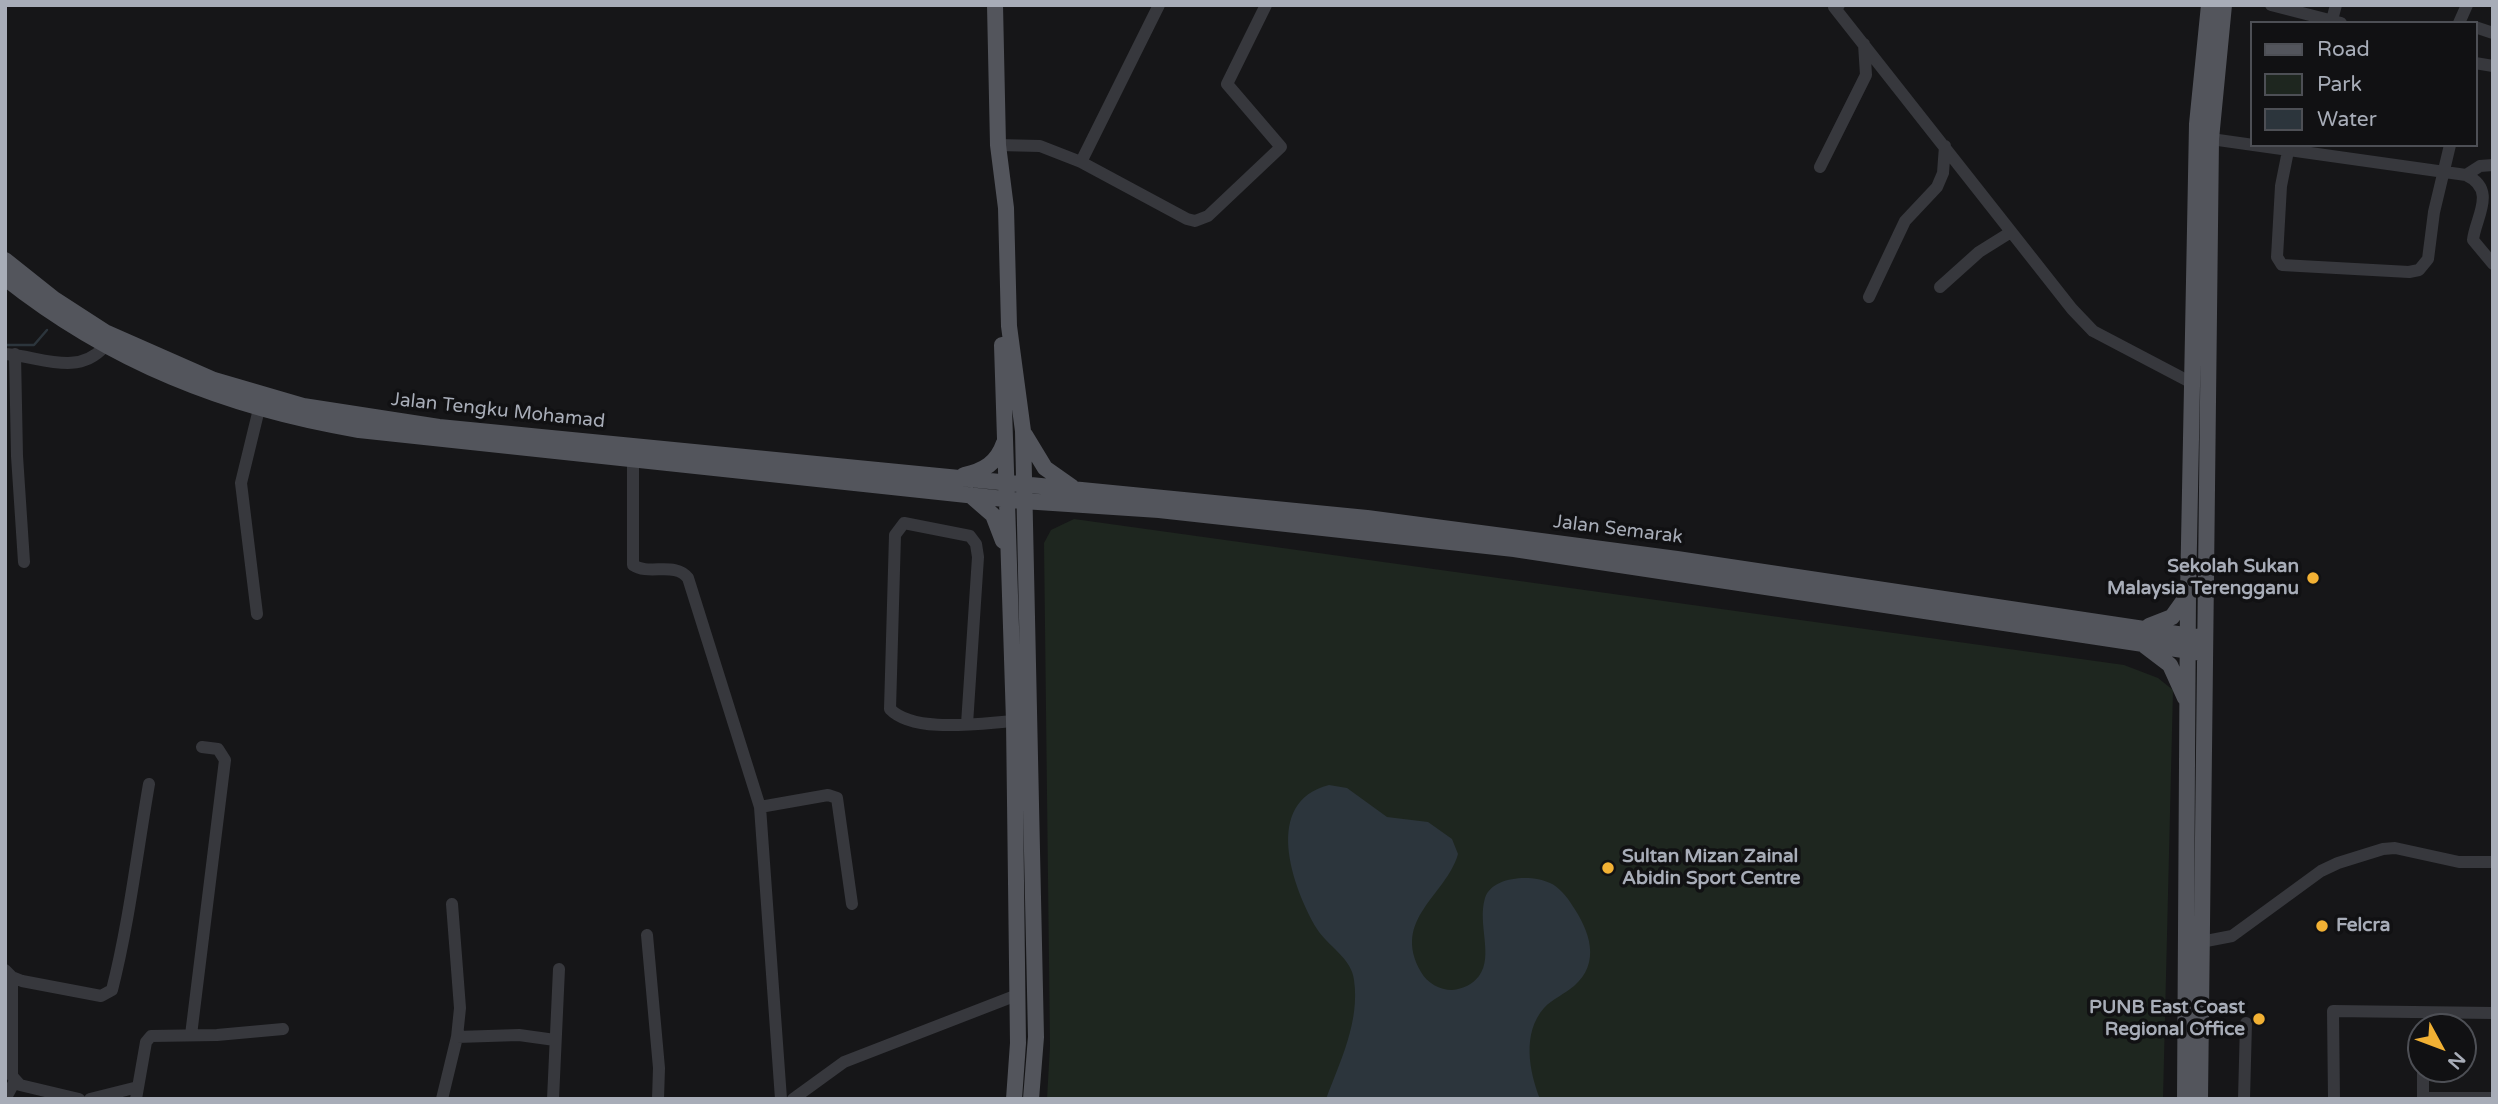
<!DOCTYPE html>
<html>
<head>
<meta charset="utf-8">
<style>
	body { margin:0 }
	#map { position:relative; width:2498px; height:1104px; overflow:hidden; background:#161618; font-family:"Varela Round",sans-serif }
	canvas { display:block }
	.frame { position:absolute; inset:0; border:7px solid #a8adb8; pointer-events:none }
	.legend { position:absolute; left:2250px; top:21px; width:228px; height:126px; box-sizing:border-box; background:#111113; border:2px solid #4d4f55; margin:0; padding:9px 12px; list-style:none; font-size:21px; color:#a8adb8 }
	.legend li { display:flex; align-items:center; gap:14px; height:35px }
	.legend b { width:35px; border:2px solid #4d4f55 }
	.north { position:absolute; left:2407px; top:1013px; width:70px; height:70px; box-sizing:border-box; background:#111113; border:2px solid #4d4f55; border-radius:50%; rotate:131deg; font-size:19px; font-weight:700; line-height:28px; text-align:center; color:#a8adb8 }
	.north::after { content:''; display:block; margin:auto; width:24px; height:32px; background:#f2b134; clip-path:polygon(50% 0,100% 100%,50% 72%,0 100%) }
</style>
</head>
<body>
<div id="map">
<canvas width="2498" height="1104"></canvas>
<div class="frame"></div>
<ul class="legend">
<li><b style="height:9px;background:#53555c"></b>Road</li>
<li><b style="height:19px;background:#1e261f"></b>Park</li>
<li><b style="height:19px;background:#2c353c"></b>Water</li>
</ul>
<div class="north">N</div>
</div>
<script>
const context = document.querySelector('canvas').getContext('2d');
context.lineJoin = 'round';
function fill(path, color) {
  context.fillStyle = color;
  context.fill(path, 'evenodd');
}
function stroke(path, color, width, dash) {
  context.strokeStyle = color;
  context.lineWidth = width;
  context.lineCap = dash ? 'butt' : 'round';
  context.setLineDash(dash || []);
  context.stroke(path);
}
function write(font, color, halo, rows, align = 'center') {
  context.font = font + ' "Varela Round",sans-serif';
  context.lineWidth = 7;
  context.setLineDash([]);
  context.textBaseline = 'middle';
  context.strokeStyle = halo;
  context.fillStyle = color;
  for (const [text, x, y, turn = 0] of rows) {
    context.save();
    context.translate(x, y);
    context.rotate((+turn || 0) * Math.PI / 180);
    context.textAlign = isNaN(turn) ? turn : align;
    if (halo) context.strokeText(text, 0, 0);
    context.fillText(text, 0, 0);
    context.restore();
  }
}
const green = new Path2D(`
	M 1074,519 L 2124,665 L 2158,678 L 2173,690 L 2163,1099 L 1047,1099 L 1050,1046 L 1044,543 L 1051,530 Z`);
const water = new Path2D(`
	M 1329,785 L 1347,788 L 1387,817 L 1428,822 L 1452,839 L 1458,854 C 1446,896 1391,919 1421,972 C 1427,983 1440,990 1452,990 C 1463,989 1473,984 1479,976 C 1494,956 1477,924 1485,898 C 1492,876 1532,874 1550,883 C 1558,886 1568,898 1572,905 C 1590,931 1601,963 1574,986 C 1565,994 1552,999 1544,1008 C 1522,1033 1529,1071 1540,1099 L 1326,1099 C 1340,1061 1360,1022 1354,980 C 1352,959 1328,946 1317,929 C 1292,887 1262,802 1329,785 Z`);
const stream = new Path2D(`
	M 5,345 L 34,345 L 47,330`);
const minor = new Path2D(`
	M 1839,5 L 1834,7 L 2072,309 L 2093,331 L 2192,383
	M 2271,5 L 2341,23
	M 2332,20 L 2336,5
	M 2459,23 L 2467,5
	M 2475,27 L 2493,33
	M 2475,63 L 2493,66
	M 2211,139 L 2466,175 L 2480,166 L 2493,165
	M 998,145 L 1040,146 L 1081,162 L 1187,219 L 1195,221 L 1208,216 L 1281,147 L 1227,84 L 1266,5
	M 2288,151 L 2281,186 L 2277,257 L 2282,265 L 2409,272 L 2419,270 L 2428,259 L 2434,212 L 2450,145
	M 1081,162 L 1159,5
	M 1820,167 L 1866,75 L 1864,44
	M 2466,175 C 2498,190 2475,218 2473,240 L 2493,264
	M 1940,287 L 1979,252 L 2011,232
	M 1869,297 L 1905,221 L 1937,187 L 1943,173 L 1945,146
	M 5,354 C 40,356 77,377 104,347
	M 15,354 L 17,456 L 24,562
	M 633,459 L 633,565 C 649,576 675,561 688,578 L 760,807 L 781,1099
	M 257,614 L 241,483 L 259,409
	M 967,724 L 978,557 L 976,544 L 970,536 L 904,523 L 895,535 L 890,709 C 914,734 981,723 1014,721 L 1020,720
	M 760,807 L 828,795 L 837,798 L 852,904
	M 452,904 L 460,1008 L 457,1037 L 519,1035 L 555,1040
	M 647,935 L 659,1068 L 658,1099
	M 2201,942 L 2232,936 L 2321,871 L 2338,863 L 2383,849 L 2395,848 L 2459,862 L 2493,862
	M 5,970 L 12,977 L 22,981 L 101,996 L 112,990 C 129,923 137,853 149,784
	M 12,977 L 12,1076 L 20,1085 L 79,1099
	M 191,1035 L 225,760 L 218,749 L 202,747
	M 2423,1098 L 2493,1098
	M 5,1099 L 15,1081
	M 90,1099 L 138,1087
	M 136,1099 L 146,1042 L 151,1036 L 217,1035 L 283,1029
	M 442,1099 L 457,1037
	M 553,1099 L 559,969
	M 793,1099 L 844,1062 L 1017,995
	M 2244,1099 L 2246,1023
	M 2334,1099 L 2333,1011 L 2493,1013
	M 2423,1099 L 2423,1069`);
const major = new Path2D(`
	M 995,5 L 998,145 L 1006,208 L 1009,326 L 1023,431 L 1036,1037 L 1031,1099
	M 5,260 L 54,299 L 105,332 L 214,380 L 303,406 L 439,427 L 1367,518 L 1677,559 L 2204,638
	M 5,278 C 111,362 227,408 359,430 L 1023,501 L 1159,510 L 1514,549 L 2203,653
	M 1002,345 L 1014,721 L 1018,1043 L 1014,1099
	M 1025,435 L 1045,468 L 1072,487
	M 964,475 C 984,471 997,463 1004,443
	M 970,495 L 993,515 L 1003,541
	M 2149,626 L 2172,617 L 2187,596
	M 2145,646 L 2170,665 L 2185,698
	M 2185,1099 L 2188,595 L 2197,124 L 2209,5
	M 2200,1099 L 2211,139 L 2224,5`);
const markers = [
	[2313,578,7,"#f2b134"],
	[1608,868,7,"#f2b134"],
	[2322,926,7,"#f2b134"],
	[2259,1019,7,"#f2b134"]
];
const streetNames = [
	["Jalan Tengku Mohamad",498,411,6],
	["Jalan Semarak",1618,530,7]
];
const poiNames = [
	["Sekolah Sukan",2299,567],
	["Malaysia Terengganu",2299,589],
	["Sultan Mizan Zainal",1622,857,"left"],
	["Abidin Sport Centre",1622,879,"left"],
	["Felcra",2336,926,"left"],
	["PUNB East Coast",2245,1008],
	["Regional Office",2245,1030]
];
fill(green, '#1e261f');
fill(water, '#2c353c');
stroke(stream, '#2c353c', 2.5);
stroke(minor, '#37383d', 12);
stroke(major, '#53555c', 16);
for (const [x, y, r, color] of markers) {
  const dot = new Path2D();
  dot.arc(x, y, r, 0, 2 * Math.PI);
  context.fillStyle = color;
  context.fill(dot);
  stroke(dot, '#111113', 2.5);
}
write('19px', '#a8adb8', '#111113', streetNames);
write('bold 19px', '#a8adb8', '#111113', poiNames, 'right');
</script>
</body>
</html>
